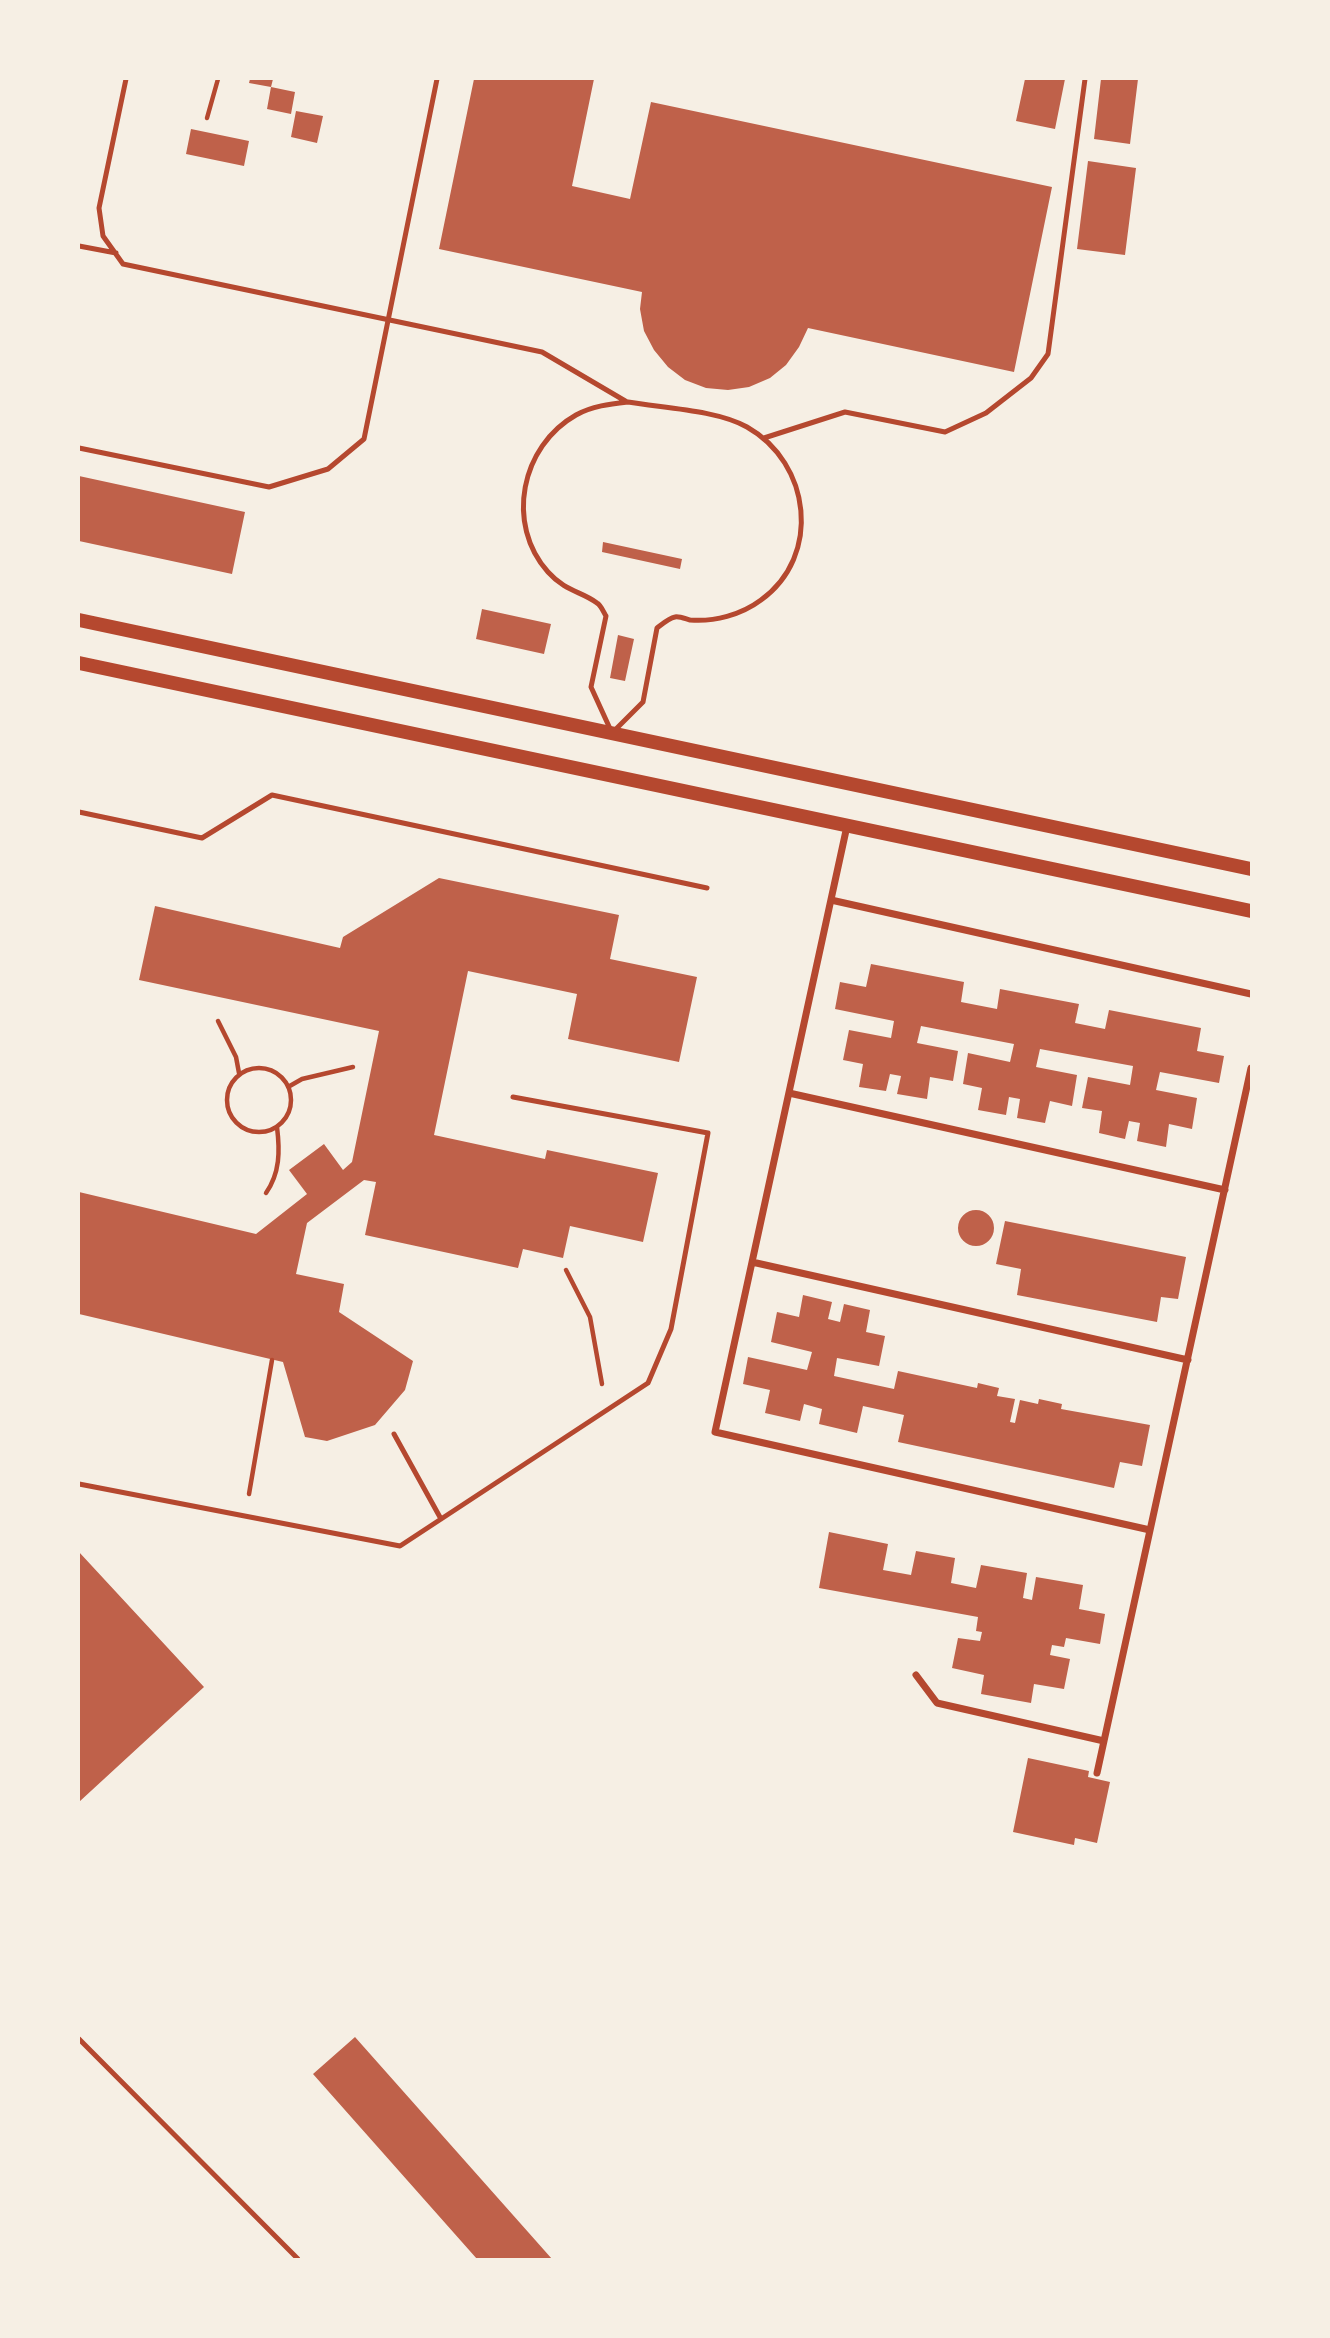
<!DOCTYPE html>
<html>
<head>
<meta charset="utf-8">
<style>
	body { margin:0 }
	#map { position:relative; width:1330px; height:2338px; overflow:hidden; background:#f6efe4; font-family:Jost,sans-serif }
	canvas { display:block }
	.frame { position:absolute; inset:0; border:80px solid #f6efe4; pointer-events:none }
</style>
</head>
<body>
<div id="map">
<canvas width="1330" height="2338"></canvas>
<div class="frame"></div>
</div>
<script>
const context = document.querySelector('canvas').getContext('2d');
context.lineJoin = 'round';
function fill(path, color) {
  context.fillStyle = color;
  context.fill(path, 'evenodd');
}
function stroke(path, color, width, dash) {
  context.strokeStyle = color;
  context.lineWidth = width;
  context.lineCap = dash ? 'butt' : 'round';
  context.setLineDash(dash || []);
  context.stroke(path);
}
const building = new Path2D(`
	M 250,79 L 273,79 L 271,87 L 249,83 Z
	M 474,79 L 594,79 L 572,186 L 630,199 L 651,102 L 1052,187 L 1014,372 L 808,328 L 799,347 L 786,365 L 770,378 L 749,387 L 728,390 L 706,388 L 685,380 L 668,367 L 654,350 L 644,331 L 640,309 L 642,292 L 439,249 Z
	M 1025,79 L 1065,79 L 1055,129 L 1016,121 Z
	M 1101,79 L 1138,79 L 1130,144 L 1094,139 Z
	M 271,87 L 295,92 L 291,114 L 267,109 Z
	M 296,111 L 323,116 L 317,143 L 291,137 Z
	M 191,129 L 249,141 L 244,166 L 186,154 Z
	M 1088,161 L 1136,168 L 1125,255 L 1077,249 Z
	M 79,476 L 245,512 L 232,574 L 79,541 Z
	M 603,542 L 682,559 L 680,569 L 602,552 Z
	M 482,609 L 551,624 L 544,654 L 476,639 Z
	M 618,635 L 634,639 L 625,681 L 610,678 Z
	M 439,878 L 619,915 L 610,959 L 697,977 L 679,1062 L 568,1039 L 577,994 L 468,971 L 434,1135 L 545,1159 L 547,1150 L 658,1173 L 643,1242 L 570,1226 L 563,1258 L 523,1249 L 518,1268 L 365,1235 L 376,1182 L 364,1180 L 307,1223 L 296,1274 L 344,1284 L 339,1312 L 413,1361 L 405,1390 L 375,1425 L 327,1441 L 305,1437 L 283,1362 L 79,1314 L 79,1192 L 256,1234 L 307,1194 L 289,1170 L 324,1144 L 343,1170 L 352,1162 L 379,1031 L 139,980 L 155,906 L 340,948 L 343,937 Z
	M 871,964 L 964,982 L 961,1002 L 997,1009 L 1000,989 L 1079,1004 L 1075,1023 L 1105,1029 L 1109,1010 L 1201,1028 L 1197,1051 L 1224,1056 L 1219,1083 L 1160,1072 L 1156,1090 L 1197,1098 L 1192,1129 L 1169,1124 L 1166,1147 L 1137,1141 L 1140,1123 L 1129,1121 L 1125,1139 L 1099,1133 L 1102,1111 L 1082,1108 L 1088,1077 L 1130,1085 L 1133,1066 L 1040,1049 L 1036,1067 L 1077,1075 L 1072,1106 L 1050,1101 L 1045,1123 L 1017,1118 L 1020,1099 L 1009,1097 L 1006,1115 L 978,1110 L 982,1088 L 963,1084 L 968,1053 L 1010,1062 L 1014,1044 L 921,1026 L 917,1043 L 958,1051 L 953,1081 L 930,1077 L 927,1099 L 897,1094 L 901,1076 L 890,1074 L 886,1091 L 859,1087 L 863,1064 L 843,1060 L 849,1030 L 891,1038 L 894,1021 L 835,1009 L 840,982 L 866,987 Z
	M958 1228a18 18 0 1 1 36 0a18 18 0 1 1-36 0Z
	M 1005,1221 L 1186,1257 L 1178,1299 L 1161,1297 L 1157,1322 L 1017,1295 L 1021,1269 L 996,1264 Z
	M 803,1295 L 832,1302 L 828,1319 L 840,1322 L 844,1304 L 870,1310 L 866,1332 L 885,1336 L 879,1366 L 837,1358 L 834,1376 L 894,1389 L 898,1371 L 977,1388 L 978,1383 L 999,1388 L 997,1396 L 1015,1399 L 1010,1422 L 1015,1423 L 1020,1400 L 1038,1404 L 1039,1399 L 1062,1404 L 1061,1409 L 1150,1425 L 1142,1466 L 1120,1462 L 1114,1488 L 898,1442 L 904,1415 L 863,1406 L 857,1433 L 819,1424 L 822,1409 L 804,1404 L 800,1421 L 765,1413 L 770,1390 L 743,1384 L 748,1357 L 807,1370 L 812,1352 L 771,1342 L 777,1312 L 799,1317 Z
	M 829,1532 L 888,1544 L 883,1570 L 911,1575 L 916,1551 L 955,1558 L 951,1583 L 976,1588 L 981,1565 L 1027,1573 L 1023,1598 L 1032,1600 L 1036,1577 L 1083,1585 L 1079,1609 L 1105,1614 L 1100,1644 L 1066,1638 L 1064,1647 L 1052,1645 L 1050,1655 L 1070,1659 L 1064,1689 L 1034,1684 L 1031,1703 L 981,1694 L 984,1675 L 952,1668 L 958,1638 L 980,1641 L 982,1632 L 976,1631 L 978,1617 L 819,1588 Z
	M 79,1552 L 204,1687 L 79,1802 Z
	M 1028,1758 L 1089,1771 L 1088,1777 L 1110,1782 L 1097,1843 L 1075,1838 L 1074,1845 L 1013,1832 Z
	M 355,2037 L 552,2259 L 477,2259 L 313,2074 Z`);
const path = new Path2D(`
	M 207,118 L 218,79
	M 218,1021 L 236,1057 L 239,1073
	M227 1100a32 32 0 1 1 64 0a32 32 0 1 1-64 0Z
	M 288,1087 L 302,1079 L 353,1067
	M 266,1193 C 280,1173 280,1151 277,1127
	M 566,1270 L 590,1317 L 602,1384
	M 249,1494 L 272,1360`);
const service = new Path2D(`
	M 126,79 L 99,208 L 103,236 L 123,264 L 542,352 L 627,402
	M 79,246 L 116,253
	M 628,402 C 663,408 717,410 747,427 C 811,463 822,556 761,600 C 741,615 714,622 690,620 C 686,619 679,616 675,617 C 669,618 661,625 657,628 L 643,702 L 612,733 L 591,687 L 606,616 C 604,613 601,605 597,603 C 581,591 566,592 548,572 C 505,524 521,446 576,415 C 592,406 610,404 628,402 Z
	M 764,438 L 845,412 L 945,432 L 986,413 L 1031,378 L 1048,354 L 1085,79
	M 79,448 L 269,487 L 328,469 L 364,439 L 437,79
	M 79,812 L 202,838 L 272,795 L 707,888
	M 394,1434 L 441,1519
	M 79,1484 L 400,1546 L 648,1383 L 671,1329 L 708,1133 L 513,1097
	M 79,2039 L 298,2259`);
const minor = new Path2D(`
	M 847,826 L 715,1432 L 1150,1530
	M 831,900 L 1251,994
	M 789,1093 L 1225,1190
	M 752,1262 L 1188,1360
	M 916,1675 L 937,1703 L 1104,1741
	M 1097,1773 L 1251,1068`);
const secondary = new Path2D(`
	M 79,620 L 1251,869
	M 79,663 L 1251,911`);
fill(building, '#bf614a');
stroke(path, '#b5482f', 4.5);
stroke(service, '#b5482f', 5);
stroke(minor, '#b5482f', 7);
stroke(secondary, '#b5482f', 14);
</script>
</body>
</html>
